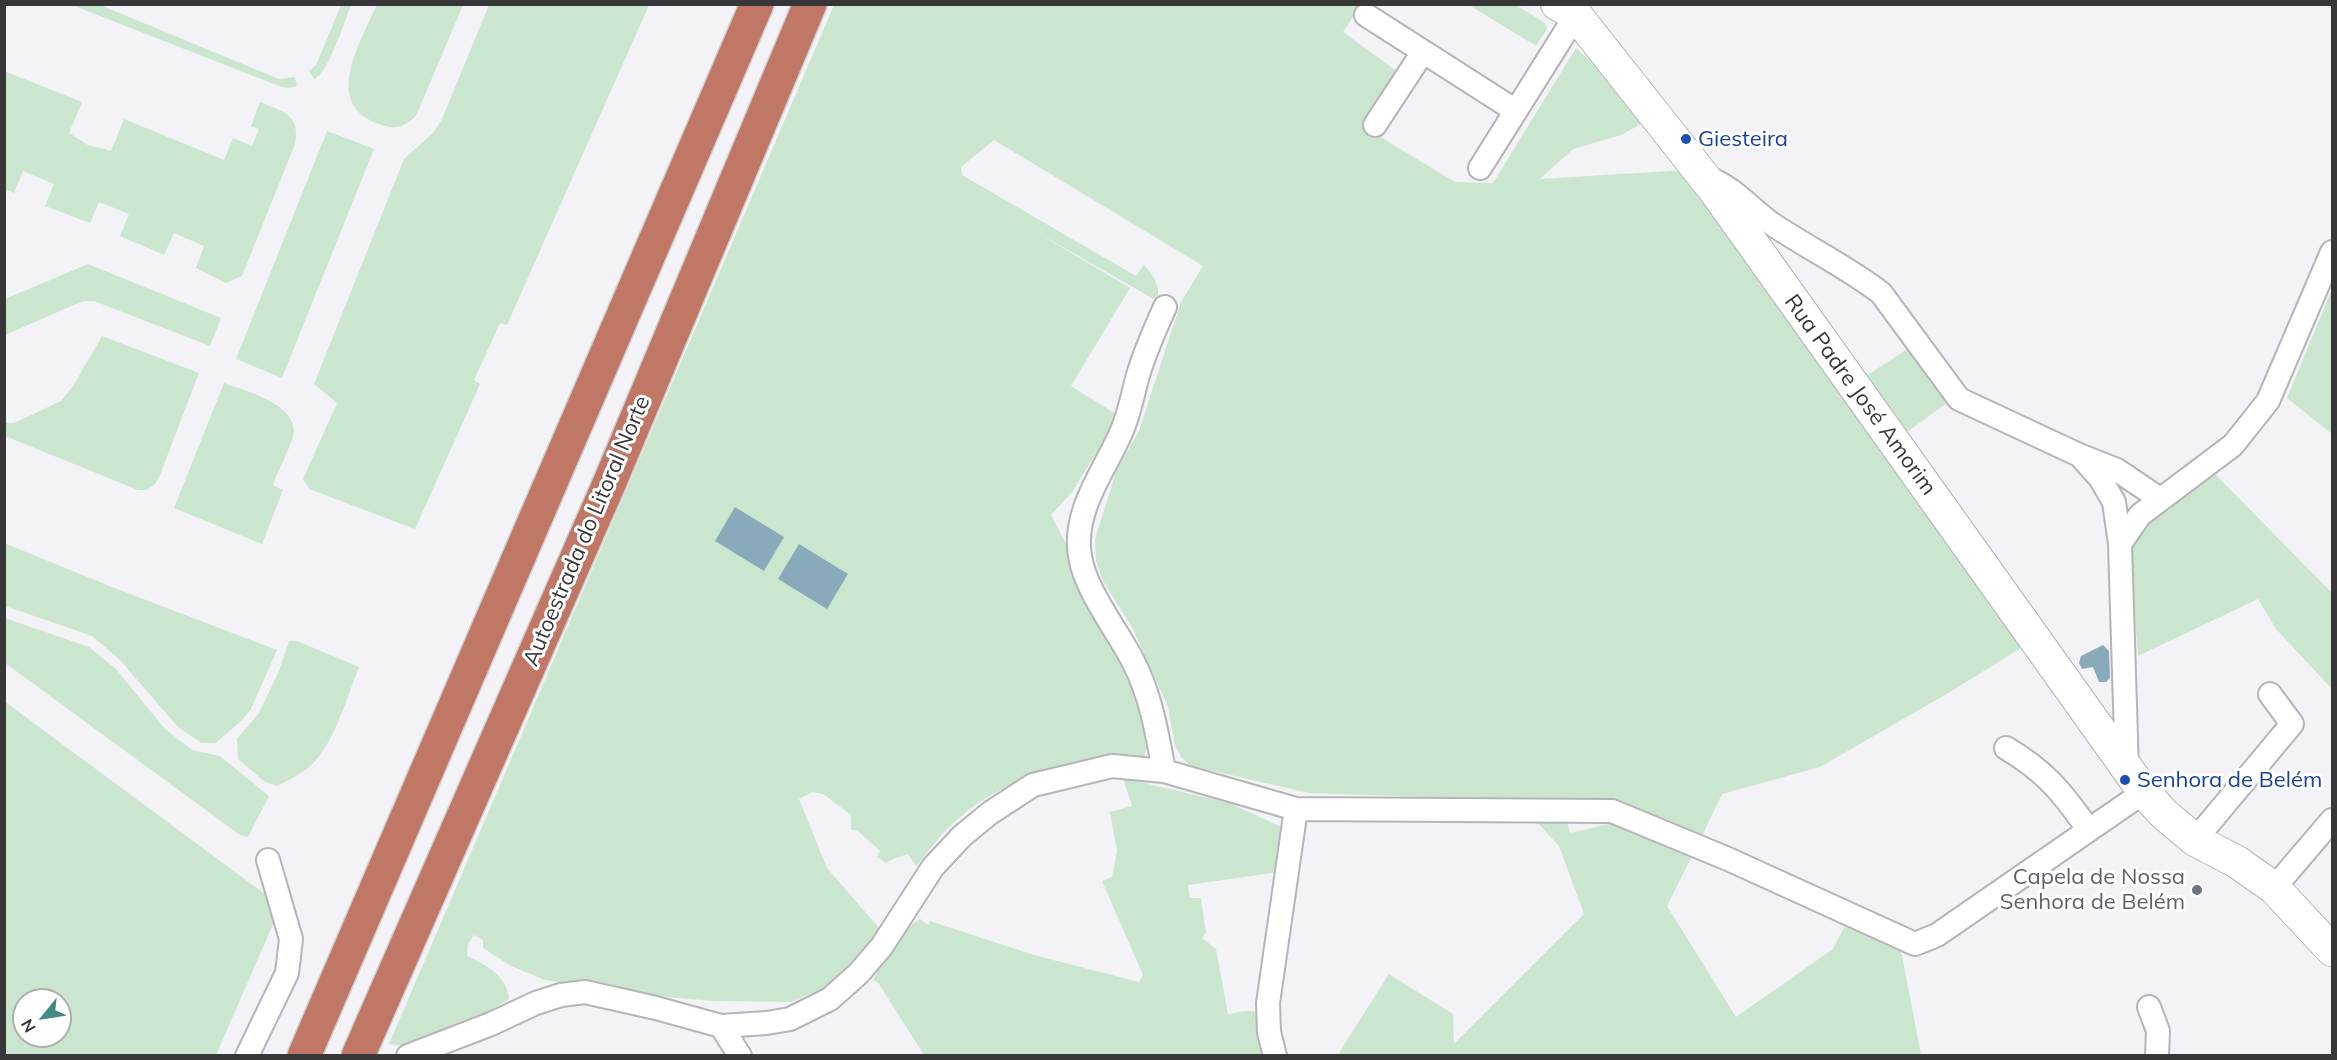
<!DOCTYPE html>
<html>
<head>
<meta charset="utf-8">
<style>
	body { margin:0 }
	#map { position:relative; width:2337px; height:1060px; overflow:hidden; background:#f2f2f7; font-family:Mulish,sans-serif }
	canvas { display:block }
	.frame { position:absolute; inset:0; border:6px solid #373739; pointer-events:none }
	.north { position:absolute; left:12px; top:988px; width:60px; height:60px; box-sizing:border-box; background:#fff; border:2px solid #afafb0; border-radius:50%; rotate:240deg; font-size:16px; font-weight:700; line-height:24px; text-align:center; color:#373739 }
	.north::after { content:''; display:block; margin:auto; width:21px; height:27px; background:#438a86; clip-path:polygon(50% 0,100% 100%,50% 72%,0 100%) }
</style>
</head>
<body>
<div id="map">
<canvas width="2337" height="1060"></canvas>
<div class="frame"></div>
<div class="north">N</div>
</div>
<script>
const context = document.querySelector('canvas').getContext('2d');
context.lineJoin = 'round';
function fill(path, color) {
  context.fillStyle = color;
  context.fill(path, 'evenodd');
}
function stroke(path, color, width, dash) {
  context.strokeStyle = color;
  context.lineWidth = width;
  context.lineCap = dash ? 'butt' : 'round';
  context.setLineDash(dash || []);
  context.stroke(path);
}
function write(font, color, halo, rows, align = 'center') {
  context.font = font + ' Mulish,sans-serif';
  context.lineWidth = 6;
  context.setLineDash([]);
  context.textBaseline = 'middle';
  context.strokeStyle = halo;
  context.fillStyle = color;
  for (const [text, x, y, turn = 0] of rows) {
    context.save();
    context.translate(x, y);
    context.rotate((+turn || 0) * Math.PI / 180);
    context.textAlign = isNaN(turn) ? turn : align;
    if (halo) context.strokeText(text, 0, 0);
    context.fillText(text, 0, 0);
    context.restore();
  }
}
const green = new Path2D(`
	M 377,4 L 463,5 L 416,116 C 403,128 395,130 379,124 C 321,104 361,42 377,4 Z
	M 72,5 L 100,5 L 279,79 L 295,77 L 297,86 L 288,88 L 279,86 Z
	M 341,5 L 351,5 C 345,20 328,74 314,79 L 309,71 L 316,65 Z
	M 489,5 L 649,5 L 507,325 L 500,323 L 474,380 L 480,384 L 415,529 L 309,489 L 303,479 L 337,403 L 314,384 L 404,159 L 433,133 L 442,119 Z
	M 834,5 L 1361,5 L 1343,32 L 1402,75 L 1367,129 L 1455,182 L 1493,183 L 1576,48 L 1627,95 L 1648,120 L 1621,135 L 1573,149 L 1540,179 L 1686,170 L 2029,643 L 1950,692 L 1820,767 L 1722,794 L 1702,836 L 1622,801 L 1567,802 L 1309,793 L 1191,766 L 1181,757 L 1175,745 L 1168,707 L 1133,629 L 1103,581 L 1096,561 L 1095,539 L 1117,469 L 1139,431 L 1181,302 L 1203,266 L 994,140 L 961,167 L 962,175 L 1136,276 L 1144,265 C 1154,276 1161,286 1157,301 L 1033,230 L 1130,288 L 1071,386 L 1119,416 L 1072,492 L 1051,515 L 1071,553 L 1131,687 L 1145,735 L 1147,748 L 1144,758 C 1120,752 1099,759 1076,766 C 1024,780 990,787 949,827 C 937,839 927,853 916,866 L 908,854 L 893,859 L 886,863 L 877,857 L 880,851 L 857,830 L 851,830 L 851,815 L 823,794 L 812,792 L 799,799 L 827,868 L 880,929 L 832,984 L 791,1002 L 716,1001 L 676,998 L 545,980 L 511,966 L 483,948 L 483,940 L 474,935 L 468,944 L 467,956 C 486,965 507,975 509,999 L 488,1012 L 461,1021 L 403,1046 L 389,1044 Z
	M 1469,5 L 1516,5 L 1545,23 L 1547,29 L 1536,46 Z
	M 4,71 L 82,102 L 69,133 L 88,145 L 111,151 L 124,119 L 224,160 L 233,138 L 252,146 L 259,129 L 251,126 L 260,102 C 283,112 301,114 295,144 L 242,276 L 226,283 L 196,268 L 204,246 L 174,233 L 164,255 L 120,236 L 129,214 L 99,202 L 90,223 L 45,206 L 54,184 L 23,171 L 14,193 L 5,189 Z
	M 327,131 L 374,149 L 282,378 L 236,359 Z
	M 88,264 L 221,318 L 210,346 L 94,301 L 83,301 L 5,335 L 5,299 Z
	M 2332,289 L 2332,434 L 2287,398 Z
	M 102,336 L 199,373 L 160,475 L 155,484 L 147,490 L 138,490 L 5,436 L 5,423 L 14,423 L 61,401 L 73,386 Z
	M 1909,348 L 1947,403 L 1903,435 L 1863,378 Z
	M 224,383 C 245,391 295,403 294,432 C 293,442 277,473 273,485 L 283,490 L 262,544 L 174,508 Z
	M 2215,474 L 2332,593 L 2332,689 L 2276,629 L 2258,599 L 2138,656 L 2129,548 L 2148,525 Z
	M 4,543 L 117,589 L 277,650 L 251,709 L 241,721 L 216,743 L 201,743 L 178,727 L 120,660 L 92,636 L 5,606 Z
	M 5,618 L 89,647 L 116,669 L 164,728 L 192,750 L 220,756 L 269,796 L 248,837 L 240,835 L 5,663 Z
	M 289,641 L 297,641 L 359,667 C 347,697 337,735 316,760 C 306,772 291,779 277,786 L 265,782 L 238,759 L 237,739 L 259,713 L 279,671 Z
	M 4,701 L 281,906 L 216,1055 L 5,1055 ZM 24,1000 L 60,1000 L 60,1036 L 24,1036 Z
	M 1123,778 L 1229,803 L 1282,827 L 1279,872 L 1188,885 L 1190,898 L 1201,898 L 1206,932 L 1202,938 L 1216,949 L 1228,1014 L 1245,1011 L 1265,1011 L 1264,1055 L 924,1055 L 879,984 L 873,979 C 886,959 899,931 920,919 L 928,925 L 930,921 L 1034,955 L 1139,982 L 1143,975 L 1102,881 L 1112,877 L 1117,851 L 1110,812 L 1132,806 Z
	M 1535,820 L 1567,822 L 1570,833 L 1613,823 L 1693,854 L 1667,906 L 1736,1017 L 1833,949 L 1846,924 L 1901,950 L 1921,1055 L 1337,1056 L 1389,974 L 1453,1014 L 1454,1044 L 1584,914 L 1559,846 Z`);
const water = new Path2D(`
	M 735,507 L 784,537 L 764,571 L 715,541 Z
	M 799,544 L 848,574 L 827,609 L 778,579 Z
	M 2103,645 L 2109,651 L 2110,678 L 2106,682 L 2099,682 L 2093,667 L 2082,669 L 2079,663 L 2081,656 Z`);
const street = new Path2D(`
	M 1366,15 L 1516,111
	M 1375,125 L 1423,52
	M 1480,168 L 1576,15 L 1575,4
	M 1713,180 C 1736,190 1752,210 1772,224 C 1808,248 1847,267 1881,293 L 1959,399 L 2079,455 L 2117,470 L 2160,499
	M 2082,458 L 2100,478 L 2114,502 L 2120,544
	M 2006,748 C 2045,771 2062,792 2088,829
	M 2127,770 L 2120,544 L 2140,515 L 2233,445 L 2268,401 L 2332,252
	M 1164,771 C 1157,733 1151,696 1133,661 C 1117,630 1085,590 1080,556 C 1072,509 1107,468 1123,428 C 1130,411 1133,393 1138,375 C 1145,352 1155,329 1165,307
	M 1296,809 L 1612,811 L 1728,859 L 1915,944 L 1937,935 L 2144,792
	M 2195,840 L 2292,724 L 2270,694
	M 2274,888 L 2332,820
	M 2149,1007 L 2158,1031 L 2157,1056
	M 247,1056 L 287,973 L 291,939 L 268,860
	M 408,1056 L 491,1024 L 536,1003 L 561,995 L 585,992 L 656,1008 L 721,1026
	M 740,1056 L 721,1026 L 767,1023 L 790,1019 L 830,999 L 859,973 L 882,946 L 933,867 L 962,836 L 990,813 L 1033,785 L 1112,766 L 1164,771 L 1296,809 L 1268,1003 L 1269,1032 L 1275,1056`);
const secondary = new Path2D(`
	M 1557,4 L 1576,15 L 1715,191 L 2144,792 L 2164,814 L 2195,840 L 2237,862 L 2274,888 L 2332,950`);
const highway = new Path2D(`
	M 304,1056 L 757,4
	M 358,1056 L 609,484 L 810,4`);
const markers = [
	[1686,139,6,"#1a4fb4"],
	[2125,780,6,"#1a4fb4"],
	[2197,890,6,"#6b7280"]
];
const transitNames = [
	["Giesteira",1698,139],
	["Senhora de Belém",2137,780]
];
const streetNames = [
	["Rua Padre José Amorim",1860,395,54],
	["Autoestrada do Litoral Norte",587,531,-67]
];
const worshipNames = [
	["Capela de Nossa",2185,877],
	["Senhora de Belém",2185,902]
];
fill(green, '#cbe6cf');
fill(water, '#89aaba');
stroke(street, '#b5b5b9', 26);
stroke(secondary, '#b5b5b9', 34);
stroke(highway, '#cfcfcf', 36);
stroke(street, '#fff', 22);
stroke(secondary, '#fff', 32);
stroke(highway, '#c17766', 33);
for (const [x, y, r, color] of markers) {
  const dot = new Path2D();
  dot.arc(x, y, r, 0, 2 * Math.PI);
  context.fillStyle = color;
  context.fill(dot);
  stroke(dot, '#fff', 2);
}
write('22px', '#164399', '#fff', transitNames, 'left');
write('22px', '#373739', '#fff', streetNames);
write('22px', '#5b616d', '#fff', worshipNames, 'right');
</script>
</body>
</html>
